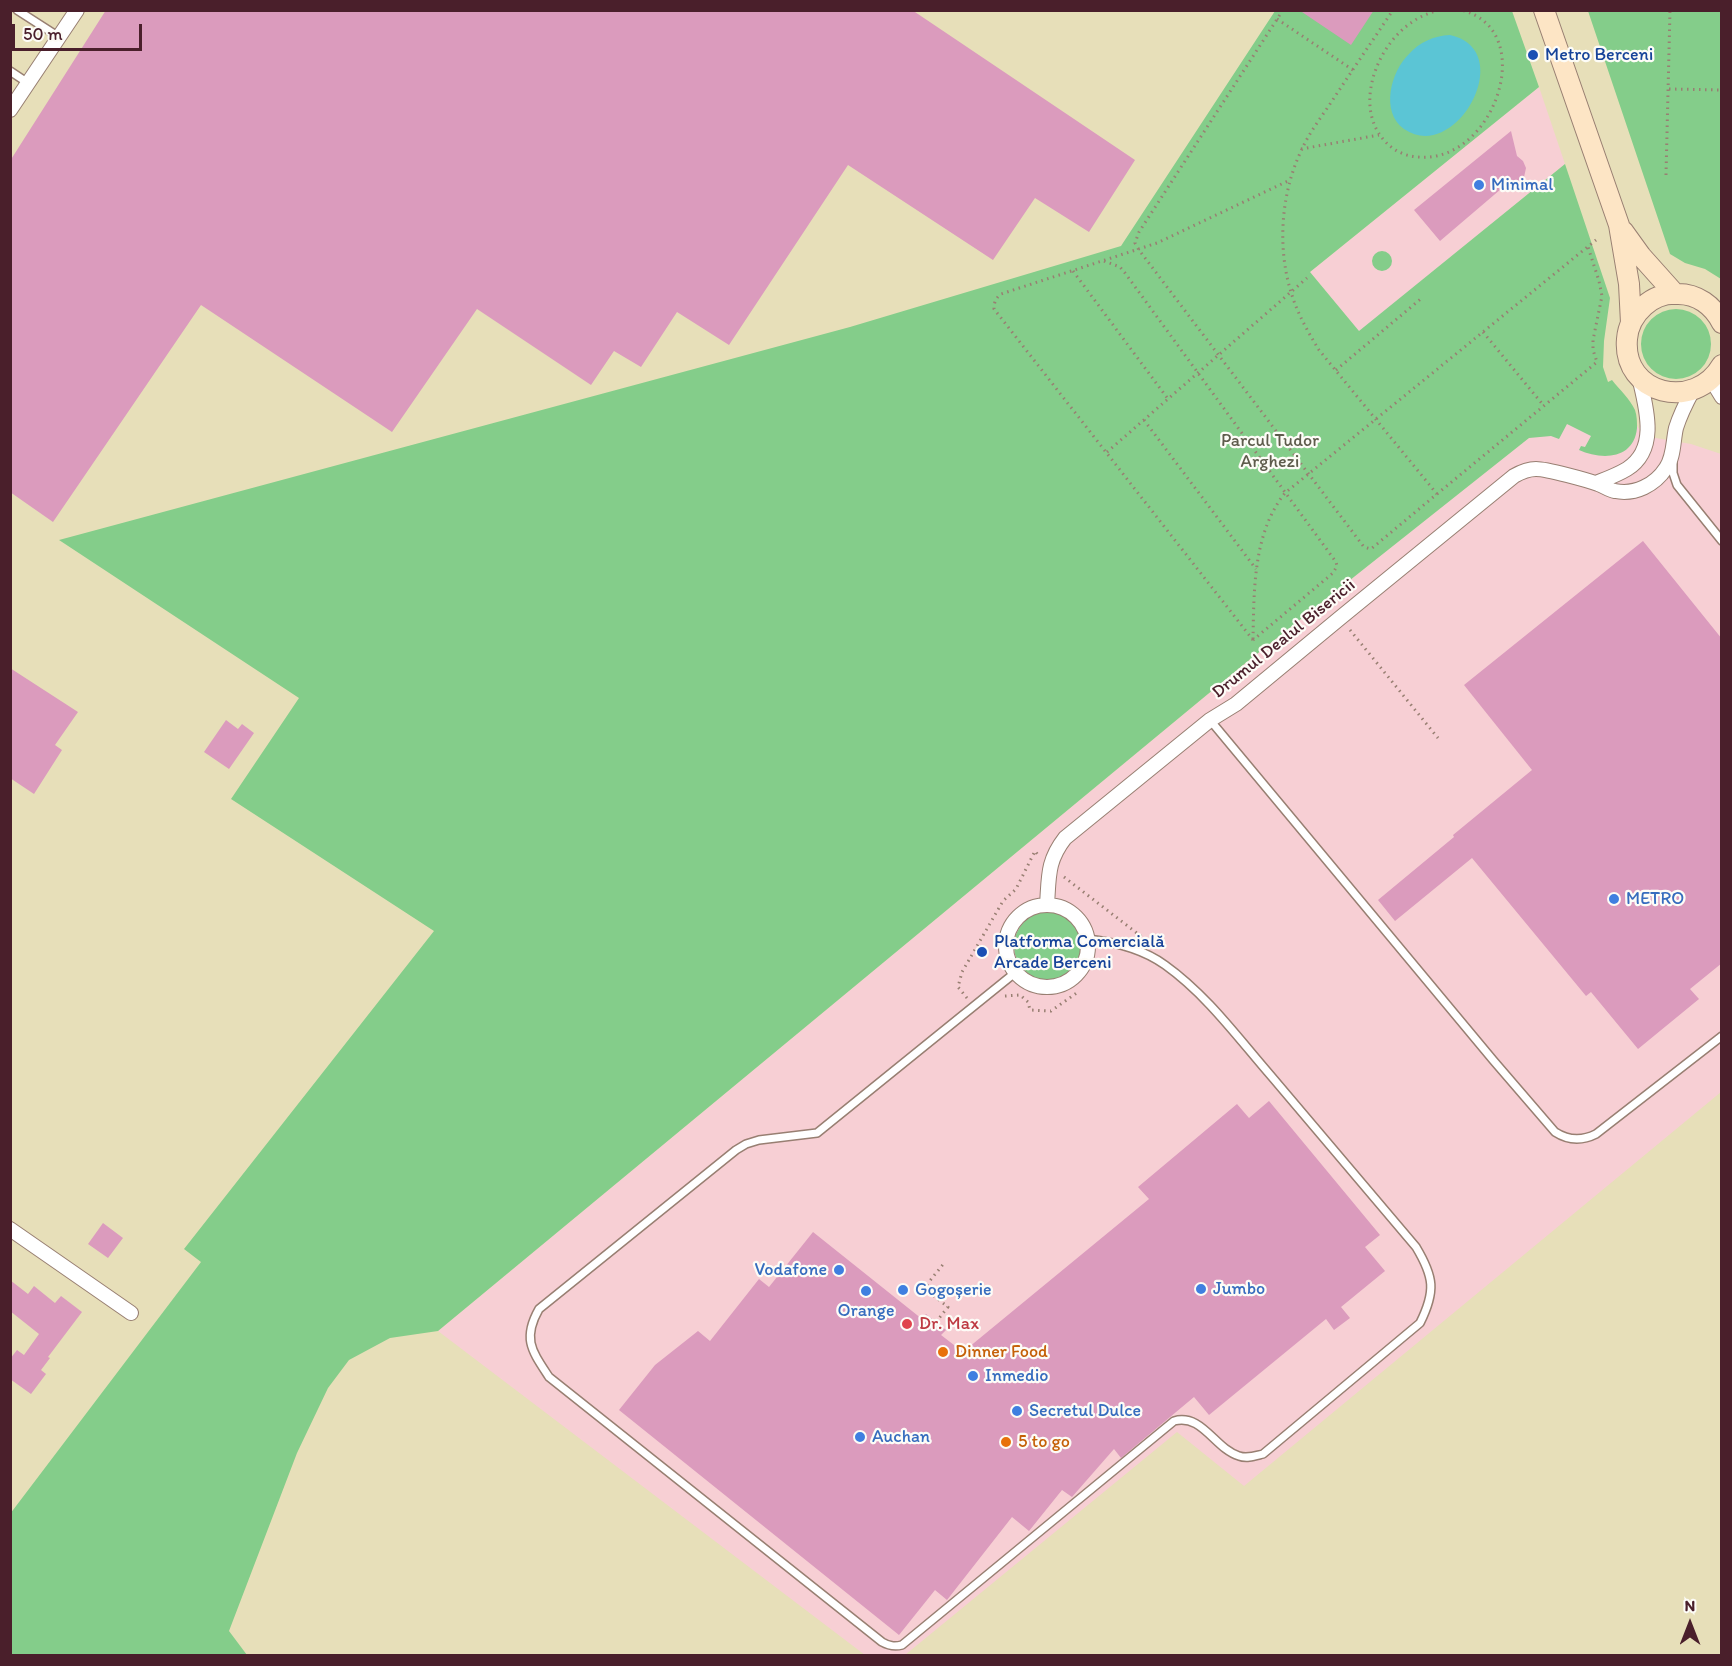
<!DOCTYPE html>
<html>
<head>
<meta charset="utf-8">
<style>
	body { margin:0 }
	#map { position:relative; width:1732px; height:1666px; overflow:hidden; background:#e7dfb9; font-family:Itim,sans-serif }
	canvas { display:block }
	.frame { position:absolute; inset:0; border:12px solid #4a1f2b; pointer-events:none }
	.north { position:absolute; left:1660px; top:1594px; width:60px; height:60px; -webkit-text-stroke:4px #fdfcf7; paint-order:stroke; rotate:0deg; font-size:16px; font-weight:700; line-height:24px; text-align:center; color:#4a1f2b }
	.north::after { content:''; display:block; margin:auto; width:21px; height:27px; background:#4a1f2b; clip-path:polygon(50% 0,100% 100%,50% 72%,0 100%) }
	.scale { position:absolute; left:12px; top:24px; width:130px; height:27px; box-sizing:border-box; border:3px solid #4a1f2b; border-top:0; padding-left:8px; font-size:18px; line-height:21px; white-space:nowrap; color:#4a1f2b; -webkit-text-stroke:4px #fdfcf7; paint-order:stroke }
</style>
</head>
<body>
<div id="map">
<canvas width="1732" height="1666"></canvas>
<div class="frame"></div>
<div class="north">N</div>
<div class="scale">50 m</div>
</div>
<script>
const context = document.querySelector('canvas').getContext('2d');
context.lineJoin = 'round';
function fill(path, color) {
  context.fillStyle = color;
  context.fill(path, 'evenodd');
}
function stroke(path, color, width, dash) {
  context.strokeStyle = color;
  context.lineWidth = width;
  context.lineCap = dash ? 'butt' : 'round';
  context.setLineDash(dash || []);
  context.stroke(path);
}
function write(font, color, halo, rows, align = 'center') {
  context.font = font + ' Itim,sans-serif';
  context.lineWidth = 4.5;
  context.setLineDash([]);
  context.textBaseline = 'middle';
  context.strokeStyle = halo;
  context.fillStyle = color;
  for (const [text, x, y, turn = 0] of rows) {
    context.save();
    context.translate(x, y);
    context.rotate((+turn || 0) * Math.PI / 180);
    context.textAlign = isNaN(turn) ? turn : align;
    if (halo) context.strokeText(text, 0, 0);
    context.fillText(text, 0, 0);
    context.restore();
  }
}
const built = new Path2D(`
	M 1539,87 L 1565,164 L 1359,332 L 1310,272 Z
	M 1608,383 L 1644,436 L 1691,444 L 1721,454 L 1721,1092 L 1244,1486 L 1177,1432 L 905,1655 L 865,1655 L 438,1331 L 1243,665 L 1569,406 L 1581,403 Z`);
const green = new Path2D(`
	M 1275,11 L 1512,11 L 1539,87 L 1310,272 L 1359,331 L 1565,164 L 1610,298 L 1604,341 L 1603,367 L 1608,382 L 1612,380 C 1619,389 1630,399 1635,410 C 1637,416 1637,422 1637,428 C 1634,460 1601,460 1579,450 L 1581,446 L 1585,447 L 1591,436 L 1567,424 L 1559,439 L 1551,436 L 1529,438 L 1243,665 L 438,1331 L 390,1338 L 349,1360 L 328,1388 L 297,1453 L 229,1631 L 247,1655 L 11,1655 L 10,1514 L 201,1262 L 184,1249 L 434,931 L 231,799 L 299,698 L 59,540 L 850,327 L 1121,246 Z
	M 1588,11 L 1721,11 L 1721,279 L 1705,269 L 1685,263 L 1670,254 Z
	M1372 261a10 10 0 1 1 20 0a10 10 0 1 1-20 0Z
	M1641 344a35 35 0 1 1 70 0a35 35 0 1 1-70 0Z
	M1014 946a34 34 0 1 1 68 0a34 34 0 1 1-68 0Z`);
const water = new Path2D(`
	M 1450,35 C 1519,50 1456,165 1404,129 C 1380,112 1391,71 1409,54 C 1420,42 1433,36 1450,35 Z`);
const building = new Path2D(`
	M 106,10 L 912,10 L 1135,160 L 1089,232 L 1035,198 L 993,260 L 848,165 L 729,345 L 677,312 L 641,367 L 614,351 L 591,385 L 477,309 L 392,432 L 201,305 L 53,522 L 10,492 L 10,161 Z
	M 1299,10 L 1374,10 L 1351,45 Z
	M 1511,131 L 1517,156 L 1523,161 L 1526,168 L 1523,182 L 1501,189 L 1440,241 L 1414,210 Z
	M 1643,541 L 1722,639 L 1722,963 L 1690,989 L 1699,999 L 1638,1049 L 1591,992 L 1586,996 L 1472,858 L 1395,921 L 1378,900 L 1454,837 L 1453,835 L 1532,770 L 1464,685 Z
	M 10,668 L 78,712 L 55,745 L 62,750 L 34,794 L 10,778 Z
	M 226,720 L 238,729 L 242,724 L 254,733 L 229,769 L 204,752 Z
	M 1269,1101 L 1380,1235 L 1365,1247 L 1385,1271 L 1341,1307 L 1350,1318 L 1334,1330 L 1326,1319 L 1209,1415 L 1194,1397 L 1121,1458 L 1114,1449 L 1072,1497 L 1062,1490 L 1029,1531 L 1012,1517 L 947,1600 L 935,1590 L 899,1635 L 619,1410 L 655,1365 L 698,1331 L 710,1341 L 759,1279 L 769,1287 L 813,1232 L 922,1319 L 926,1314 L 946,1330 L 941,1335 L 963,1352 L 1149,1199 L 1138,1187 L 1237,1104 L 1249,1118 Z
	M 103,1223 L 123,1238 L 108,1258 L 88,1244 Z
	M 10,1280 L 28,1294 L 34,1286 L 55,1303 L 61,1296 L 82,1312 L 48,1357 L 50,1358 L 41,1370 L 46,1374 L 31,1394 L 10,1379 L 10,1359 L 17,1350 L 24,1355 L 39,1334 L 10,1311 Z`);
const path = new Path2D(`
	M 1283,10 L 1139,232 L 1135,243 L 1139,250 L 1364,547 L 1371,549 L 1437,494 L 1319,350 C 1308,332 1297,313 1291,292 C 1277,247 1281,192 1302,149 C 1310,131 1323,115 1334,98 C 1353,69 1373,40 1393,10
	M 1439,10 C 1424,14 1411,21 1400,32 C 1373,58 1357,108 1383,139 C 1392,150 1404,156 1418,157 C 1495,164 1540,29 1461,10
	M 1456,10 L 1457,15
	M 1277,19 L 1353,70
	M 1669,89 L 1722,90
	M 1301,149 L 1379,135
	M 1666,175 L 1670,10
	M 1104,261 L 1120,267 L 1125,273 L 1336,562 L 1337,566 L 1333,573 L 1253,640
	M 1073,271 L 1168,399
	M 1483,332 L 1544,406
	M 1336,370 L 1423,297
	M 1144,420 L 1256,569
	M 1107,452 L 1307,278
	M 1437,494 L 1597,362 L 1593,350 L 1593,340 L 1602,296 L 1599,281 L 1588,247
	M 1350,630 L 1438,738
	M 1253,639 C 1254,590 1253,533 1285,493 L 1596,240
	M 1253,640 L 994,309 C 994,302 996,298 1001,294 L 1157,243 L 1290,180
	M 1064,877 L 1142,937 L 1141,940
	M 1005,996 L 1020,995 L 1028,1002 L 1030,1010 L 1051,1011 L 1078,992
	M 967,998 L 958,987 L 962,972 L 1003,901 L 1016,889 L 1035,851 L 1038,855
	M 936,1322 L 948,1307 L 924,1288 L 945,1262`);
const service = new Path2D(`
	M 17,10 L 59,37
	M 10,71 L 28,83
	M 1673,461 L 1673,473 L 1677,485 L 1722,541
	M 1210,720 L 1493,1060 L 1555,1132 C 1569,1141 1582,1141 1596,1134 L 1722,1036
	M 1016,972 L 817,1133 L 759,1140 L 746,1144 L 736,1150 L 539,1309 C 522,1339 532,1351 549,1377 L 882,1642 C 889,1646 894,1647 902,1645 L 1174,1421 C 1202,1413 1215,1449 1239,1456 C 1247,1459 1255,1456 1263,1454 L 1420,1323 C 1436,1291 1434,1277 1416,1247 C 1368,1190 1320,1133 1272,1077 C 1238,1038 1207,995 1165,965 C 1143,949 1114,942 1088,939`);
const minor = new Path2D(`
	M 10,110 L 77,10
	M 1711,379 L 1722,397
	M 1596,483 C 1606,479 1617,475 1627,469 C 1659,449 1646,407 1639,377
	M 1047,905 C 1049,877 1047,861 1065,838 L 1210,720 L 1236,704 L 1340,618 L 1514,476 C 1521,472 1528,469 1536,469 C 1547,469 1587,480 1598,484 C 1604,486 1609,490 1615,491 C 1635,495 1655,485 1666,468 C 1674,457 1673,441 1676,428 C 1680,415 1686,403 1693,390
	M1006 946a41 41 0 1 1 82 0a41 41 0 1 1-82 0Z
	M 10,1229 L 131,1313`);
const secondary = new Path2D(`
	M 1544,10 L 1619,225 L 1629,284 L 1631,323
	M 1623,231 L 1641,256 L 1675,294
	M 1722,323 C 1713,305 1697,294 1678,294 C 1665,293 1653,298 1644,306 C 1634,315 1628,326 1627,339 C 1622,395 1695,412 1722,365`);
const markers = [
	[1533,55,6,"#1a4fb4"],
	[1479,185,6,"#3f7fe0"],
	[1614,899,6,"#3f7fe0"],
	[982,952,6,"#1a4fb4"],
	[839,1270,6,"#3f7fe0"],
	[1201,1289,6,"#3f7fe0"],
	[903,1290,6,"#3f7fe0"],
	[866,1291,6,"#3f7fe0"],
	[907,1324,6,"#e0444e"],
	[943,1352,6,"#e8710a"],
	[973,1376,6,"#3f7fe0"],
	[1017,1411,6,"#3f7fe0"],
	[860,1437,6,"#3f7fe0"],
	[1006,1442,6,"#e8710a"]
];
const transitNames = [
	["Metro Berceni",1545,55],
	["Platforma Comercială",994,942],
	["Arcade Berceni",994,963]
];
const shopNames = [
	["Minimal",1491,185],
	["METRO",1626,899],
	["Vodafone",827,1270,"right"],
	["Jumbo",1213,1289],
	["Gogoșerie",915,1290],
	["Orange",866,1311,"center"],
	["Inmedio",985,1376],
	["Secretul Dulce",1029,1411],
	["Auchan",872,1437]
];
const parkNames = [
	["Parcul Tudor",1270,441],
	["Arghezi",1270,462]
];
const streetNames = [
	["Drumul Dealul Bisericii",1284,639,-39]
];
const healthNames = [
	["Dr. Max",919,1324]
];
const foodNames = [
	["Dinner Food",955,1352],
	["5 to go",1018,1442]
];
fill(built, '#f7cfd4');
fill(green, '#84cd8a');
fill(water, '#5bc5d5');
fill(building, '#db9bbd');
stroke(service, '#987f72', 10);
stroke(minor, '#987f72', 16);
stroke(secondary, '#987f72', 22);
stroke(path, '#987f72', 3, [1.5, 4.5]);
stroke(service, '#fff', 7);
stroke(minor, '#fff', 14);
stroke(secondary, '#fde5c5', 20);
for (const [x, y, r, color] of markers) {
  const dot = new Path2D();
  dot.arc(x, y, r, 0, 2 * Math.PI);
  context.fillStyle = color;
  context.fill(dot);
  stroke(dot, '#fdfcf7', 2);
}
write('18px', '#164399', '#fdfcf7', transitNames, 'left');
write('18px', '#366cbe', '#fdfcf7', shopNames, 'left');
write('18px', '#5e5c4c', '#fdfcf7', parkNames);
write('18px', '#4a1f2b', '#fdfcf7', streetNames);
write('18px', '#be3a42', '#fdfcf7', healthNames, 'left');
write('18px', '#c56008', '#fdfcf7', foodNames, 'left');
</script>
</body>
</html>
